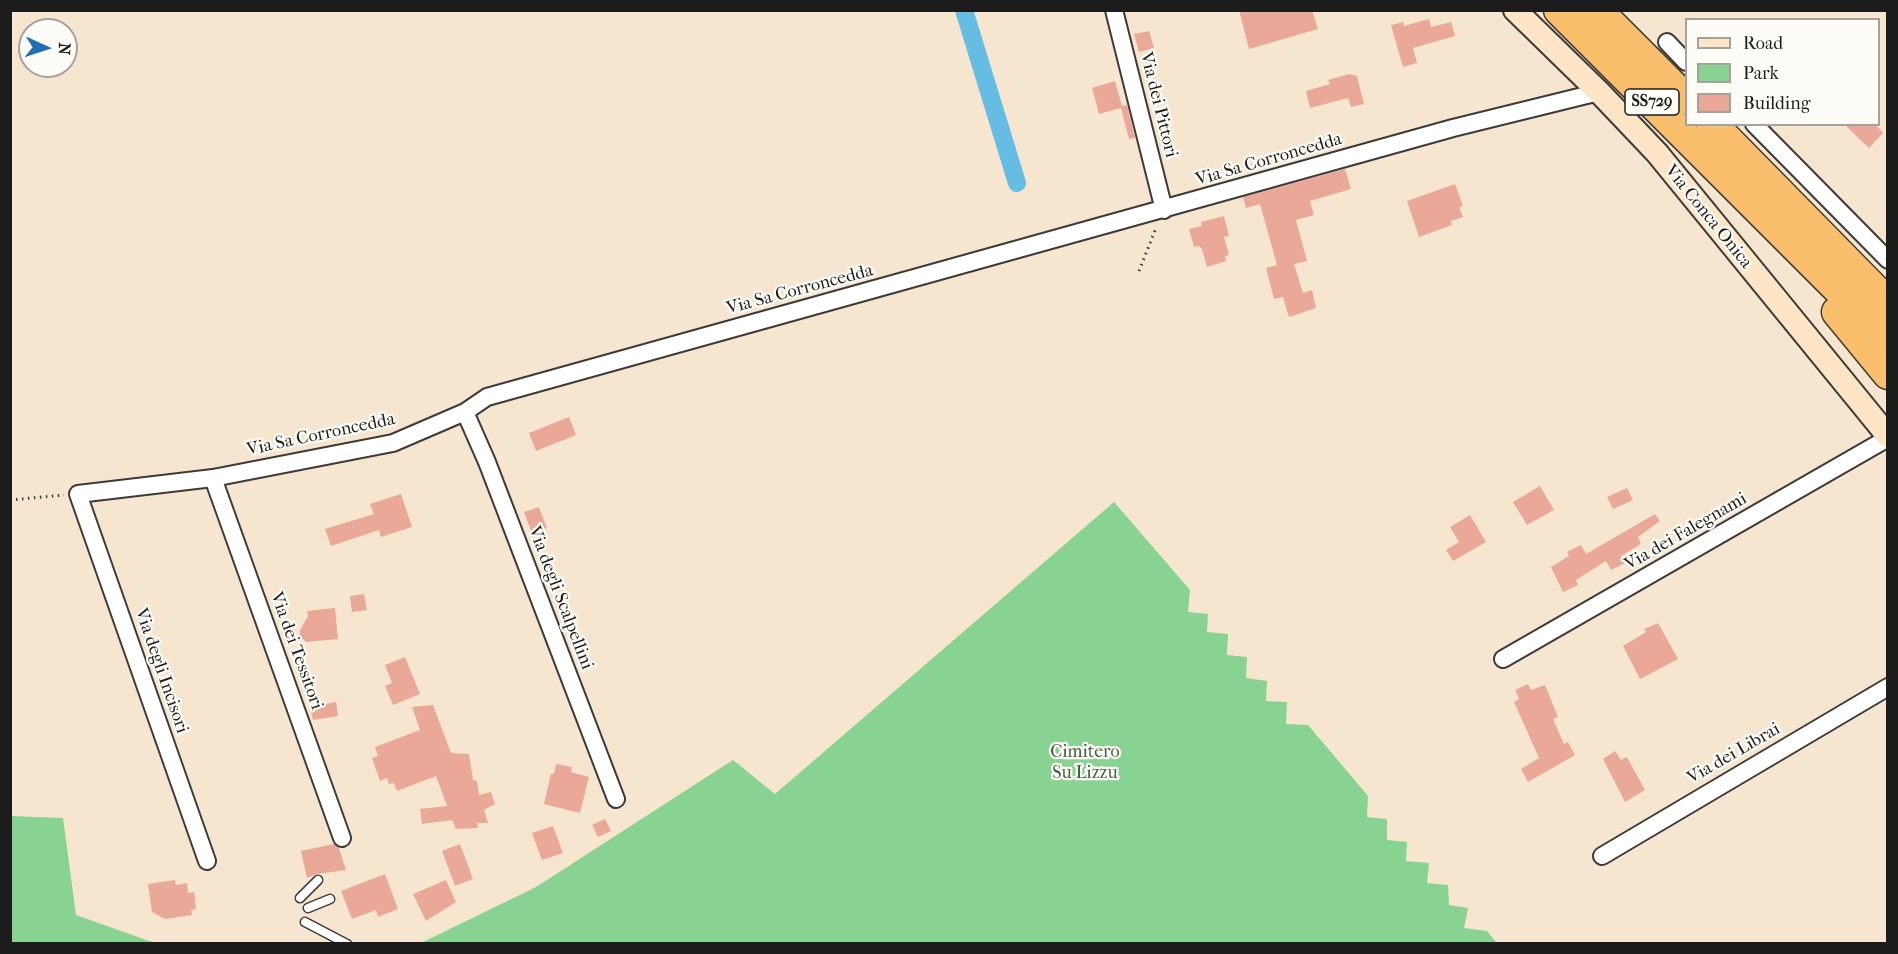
<!DOCTYPE html>
<html>
<head>
<meta charset="utf-8">
<style>
	body { margin:0 }
	#map { position:relative; width:1898px; height:954px; overflow:hidden; background:#f6e6d0; font-family:"IM FELL French Canon",serif }
	canvas { display:block }
	.frame { position:absolute; inset:0; border:12px solid #1c1c1c; pointer-events:none }
	.legend { position:absolute; left:1685px; top:18px; width:195px; height:108px; box-sizing:border-box; background:#fdfcf7; border:2px solid #a3a29f; margin:0; padding:8px 10px; list-style:none; font-size:18px; color:#1c1c1c }
	.legend li { display:flex; align-items:center; gap:12px; height:30px }
	.legend b { width:30px; border:2px solid #a3a29f }
	.north { position:absolute; left:18px; top:18px; width:60px; height:60px; box-sizing:border-box; background:#fdfcf7; border:2px solid #a3a29f; border-radius:50%; rotate:93deg; font-size:16px; font-weight:700; line-height:24px; text-align:center; color:#1c1c1c }
	.north::after { content:''; display:block; margin:auto; width:21px; height:27px; background:#1f6fb2; clip-path:polygon(50% 0,100% 100%,50% 72%,0 100%) }
</style>
</head>
<body>
<div id="map">
<canvas width="1898" height="954"></canvas>
<div class="frame"></div>
<ul class="legend">
<li><b style="height:8px;background:#fde5c5"></b>Road</li>
<li><b style="height:16px;background:#88d391"></b>Park</li>
<li><b style="height:16px;background:#eaa998"></b>Building</li>
</ul>
<div class="north">N</div>
</div>
<script>
const context = document.querySelector('canvas').getContext('2d');
context.lineJoin = 'round';
function fill(path, color) {
  context.fillStyle = color;
  context.fill(path, 'evenodd');
}
function stroke(path, color, width, dash) {
  context.strokeStyle = color;
  context.lineWidth = width;
  context.lineCap = dash ? 'butt' : 'round';
  context.setLineDash(dash || []);
  context.stroke(path);
}
function write(font, color, halo, rows, align = 'center') {
  context.font = font + ' "IM FELL French Canon",serif';
  context.lineWidth = 4.5;
  context.setLineDash([]);
  context.textBaseline = 'middle';
  context.strokeStyle = halo;
  context.fillStyle = color;
  for (const [text, x, y, turn = 0] of rows) {
    context.save();
    context.translate(x, y);
    context.rotate((+turn || 0) * Math.PI / 180);
    context.textAlign = isNaN(turn) ? turn : align;
    if (halo) context.strokeText(text, 0, 0);
    context.fillText(text, 0, 0);
    context.restore();
  }
}
const green = new Path2D(`
	M 1114,502 L 1190,590 L 1188,612 L 1208,614 L 1207,632 L 1228,634 L 1227,655 L 1247,657 L 1246,678 L 1267,681 L 1266,701 L 1287,702 L 1286,724 L 1308,725 L 1368,796 L 1367,817 L 1387,819 L 1387,840 L 1407,842 L 1406,861 L 1429,863 L 1427,883 L 1448,885 L 1449,905 L 1468,908 L 1464,928 L 1487,931 L 1497,943 L 421,943 L 536,887 L 733,760 L 775,794 Z
	M 11,816 L 63,818 L 76,915 L 155,943 L 11,943 Z`);
const canal = new Path2D(`
	M 964,10 L 1017,183`);
const building = new Path2D(`
	M 1239,10 L 1312,10 L 1318,29 L 1249,49 Z
	M 1429,19 L 1431,27 L 1451,22 L 1455,36 L 1413,48 L 1417,63 L 1403,67 L 1391,25 L 1403,22 L 1404,26 Z
	M 1149,31 L 1154,48 L 1139,52 L 1134,34 Z
	M 1349,74 L 1357,76 L 1364,104 L 1351,107 L 1348,98 L 1310,108 L 1306,91 L 1330,84 L 1328,80 Z
	M 1115,81 L 1122,106 L 1127,105 L 1135,138 L 1129,139 L 1121,108 L 1099,114 L 1092,88 Z
	M 1844,124 L 1875,124 L 1883,133 L 1869,148 Z
	M 1345,169 L 1351,189 L 1310,201 L 1314,215 L 1296,220 L 1307,261 L 1294,264 L 1303,293 L 1312,290 L 1316,308 L 1289,317 L 1283,297 L 1274,299 L 1266,268 L 1277,265 L 1260,204 L 1246,208 L 1243,197 Z
	M 1455,184 L 1463,206 L 1459,207 L 1463,217 L 1451,221 L 1452,225 L 1419,237 L 1407,201 Z
	M 1224,216 L 1229,236 L 1224,237 L 1229,255 L 1225,256 L 1226,261 L 1207,267 L 1202,249 L 1199,246 L 1194,247 L 1189,229 L 1202,226 L 1201,222 Z
	M 569,417 L 576,435 L 536,451 L 529,433 Z
	M 1540,486 L 1554,510 L 1527,525 L 1513,502 Z
	M 1627,488 L 1633,500 L 1613,509 L 1607,497 Z
	M 401,494 L 412,527 L 381,537 L 379,530 L 331,546 L 325,529 L 374,514 L 370,504 Z
	M 539,507 L 547,528 L 532,533 L 524,512 Z
	M 1655,514 L 1660,521 L 1638,537 L 1641,544 L 1621,556 L 1625,563 L 1611,570 L 1606,561 L 1576,580 L 1578,585 L 1563,592 L 1551,567 L 1569,556 L 1567,552 L 1581,545 L 1586,554 Z
	M 1470,515 L 1486,542 L 1453,561 L 1446,550 L 1459,542 L 1450,527 Z
	M 364,594 L 367,610 L 352,612 L 350,596 Z
	M 335,608 L 338,639 L 306,642 L 300,636 L 300,630 L 308,616 L 307,611 Z
	M 1658,623 L 1678,659 L 1640,679 L 1623,646 L 1646,632 L 1644,629 Z
	M 405,657 L 420,694 L 393,705 L 385,686 L 392,683 L 385,665 Z
	M 1528,684 L 1531,690 L 1545,685 L 1558,717 L 1553,719 L 1564,744 L 1568,742 L 1575,755 L 1528,782 L 1521,769 L 1539,758 L 1514,702 L 1519,699 L 1515,690 Z
	M 336,702 L 338,716 L 313,720 L 310,707 Z
	M 433,705 L 451,753 L 469,754 L 473,780 L 477,781 L 479,795 L 491,792 L 495,804 L 484,810 L 488,823 L 477,823 L 478,828 L 456,829 L 452,820 L 422,824 L 420,809 L 447,806 L 436,776 L 397,791 L 394,783 L 389,784 L 387,778 L 380,781 L 372,758 L 378,756 L 375,747 L 420,730 L 412,707 Z
	M 1615,751 L 1621,760 L 1627,757 L 1645,790 L 1625,802 L 1603,759 Z
	M 556,764 L 572,767 L 571,772 L 589,777 L 580,813 L 544,804 L 551,774 L 554,774 Z
	M 605,819 L 611,831 L 598,837 L 592,825 Z
	M 553,826 L 563,853 L 542,860 L 532,833 Z
	M 334,844 L 339,848 L 346,870 L 317,874 L 307,878 L 301,851 Z
	M 460,844 L 473,879 L 455,886 L 442,851 Z
	M 385,874 L 398,909 L 378,917 L 376,910 L 352,919 L 341,891 Z
	M 175,880 L 176,885 L 187,883 L 188,893 L 194,892 L 196,909 L 191,910 L 192,915 L 165,919 L 152,912 L 148,884 Z
	M 446,880 L 456,902 L 426,921 L 413,894 Z`);
const path = new Path2D(`
	M 1139,271 L 1156,228
	M 10,500 L 64,495`);
const lane = new Path2D(`
	M 300,898 L 318,880
	M 308,908 L 330,899
	M 305,922 L 347,944`);
const street = new Path2D(`
	M 1114,10 L 1164,210
	M 1667,42 L 1686,62
	M 1754,124 L 1888,260
	M 465,412 L 487,462 L 616,799
	M 213,478 L 342,838
	M 1503,659 L 1888,438
	M 1602,856 L 1888,687
	M 207,861 L 78,494 L 213,478 L 393,443 L 465,412 L 487,397 L 1453,128 L 1599,92`);
const secondary = new Path2D(`
	M 1515,10 L 1599,92 L 1657,153 L 1888,436`);
const highway = new Path2D(`
	M 1559,10 L 1888,339
	M 1597,10 L 1686,99
	M 1712,124 L 1888,303
	M 1837,312 L 1888,374`);
const shields = [
	[1652,102,54]
];
const shieldNames = [
	["SS729",1652,102]
];
const streetNames = [
	["Via dei Pittori",1158,105,76],
	["Via Sa Corroncedda",1269,160,-16],
	["Via Conca Onica",1708,217,51],
	["Via Sa Corroncedda",800,290,-15],
	["Via Sa Corroncedda",321,435,-12],
	["Via dei Falegnami",1686,532,-30],
	["Via degli Scalpellini",560,598,69],
	["Via dei Tessitori",296,651,70],
	["Via degli Incisori",161,671,71],
	["Via dei Librai",1734,754,-30]
];
const parkNames = [
	["Cimitero",1085,753],
	["Su Lizzu",1085,774]
];
fill(green, '#88d391');
stroke(canal, '#66bde3', 18);
fill(building, '#eaa998');
stroke(lane, '#3d3a37', 11);
stroke(street, '#3d3a37', 20);
stroke(secondary, '#3d3a37', 26);
stroke(highway, '#3d3a37', 33);
stroke(path, '#3d3a37', 3, [1.5, 4.5]);
stroke(lane, '#fff', 8);
stroke(street, '#fff', 16);
stroke(secondary, '#fde5c5', 22);
stroke(highway, '#f9bf6d', 30);
for (const [x, y, w] of shields) {
  const box = new Path2D();
  box.roundRect(x - w / 2, y - 13, w, 26, 4.5);
  context.fillStyle = '#fdfcf7';
  context.fill(box);
  stroke(box, '#1c1c1c', 1.5);
}
write('bold 16px', '#1c1c1c', null, shieldNames);
write('18px', '#1c1c1c', '#fdfcf7', streetNames);
write('18px', '#425c45', '#fdfcf7', parkNames);
</script>
</body>
</html>
